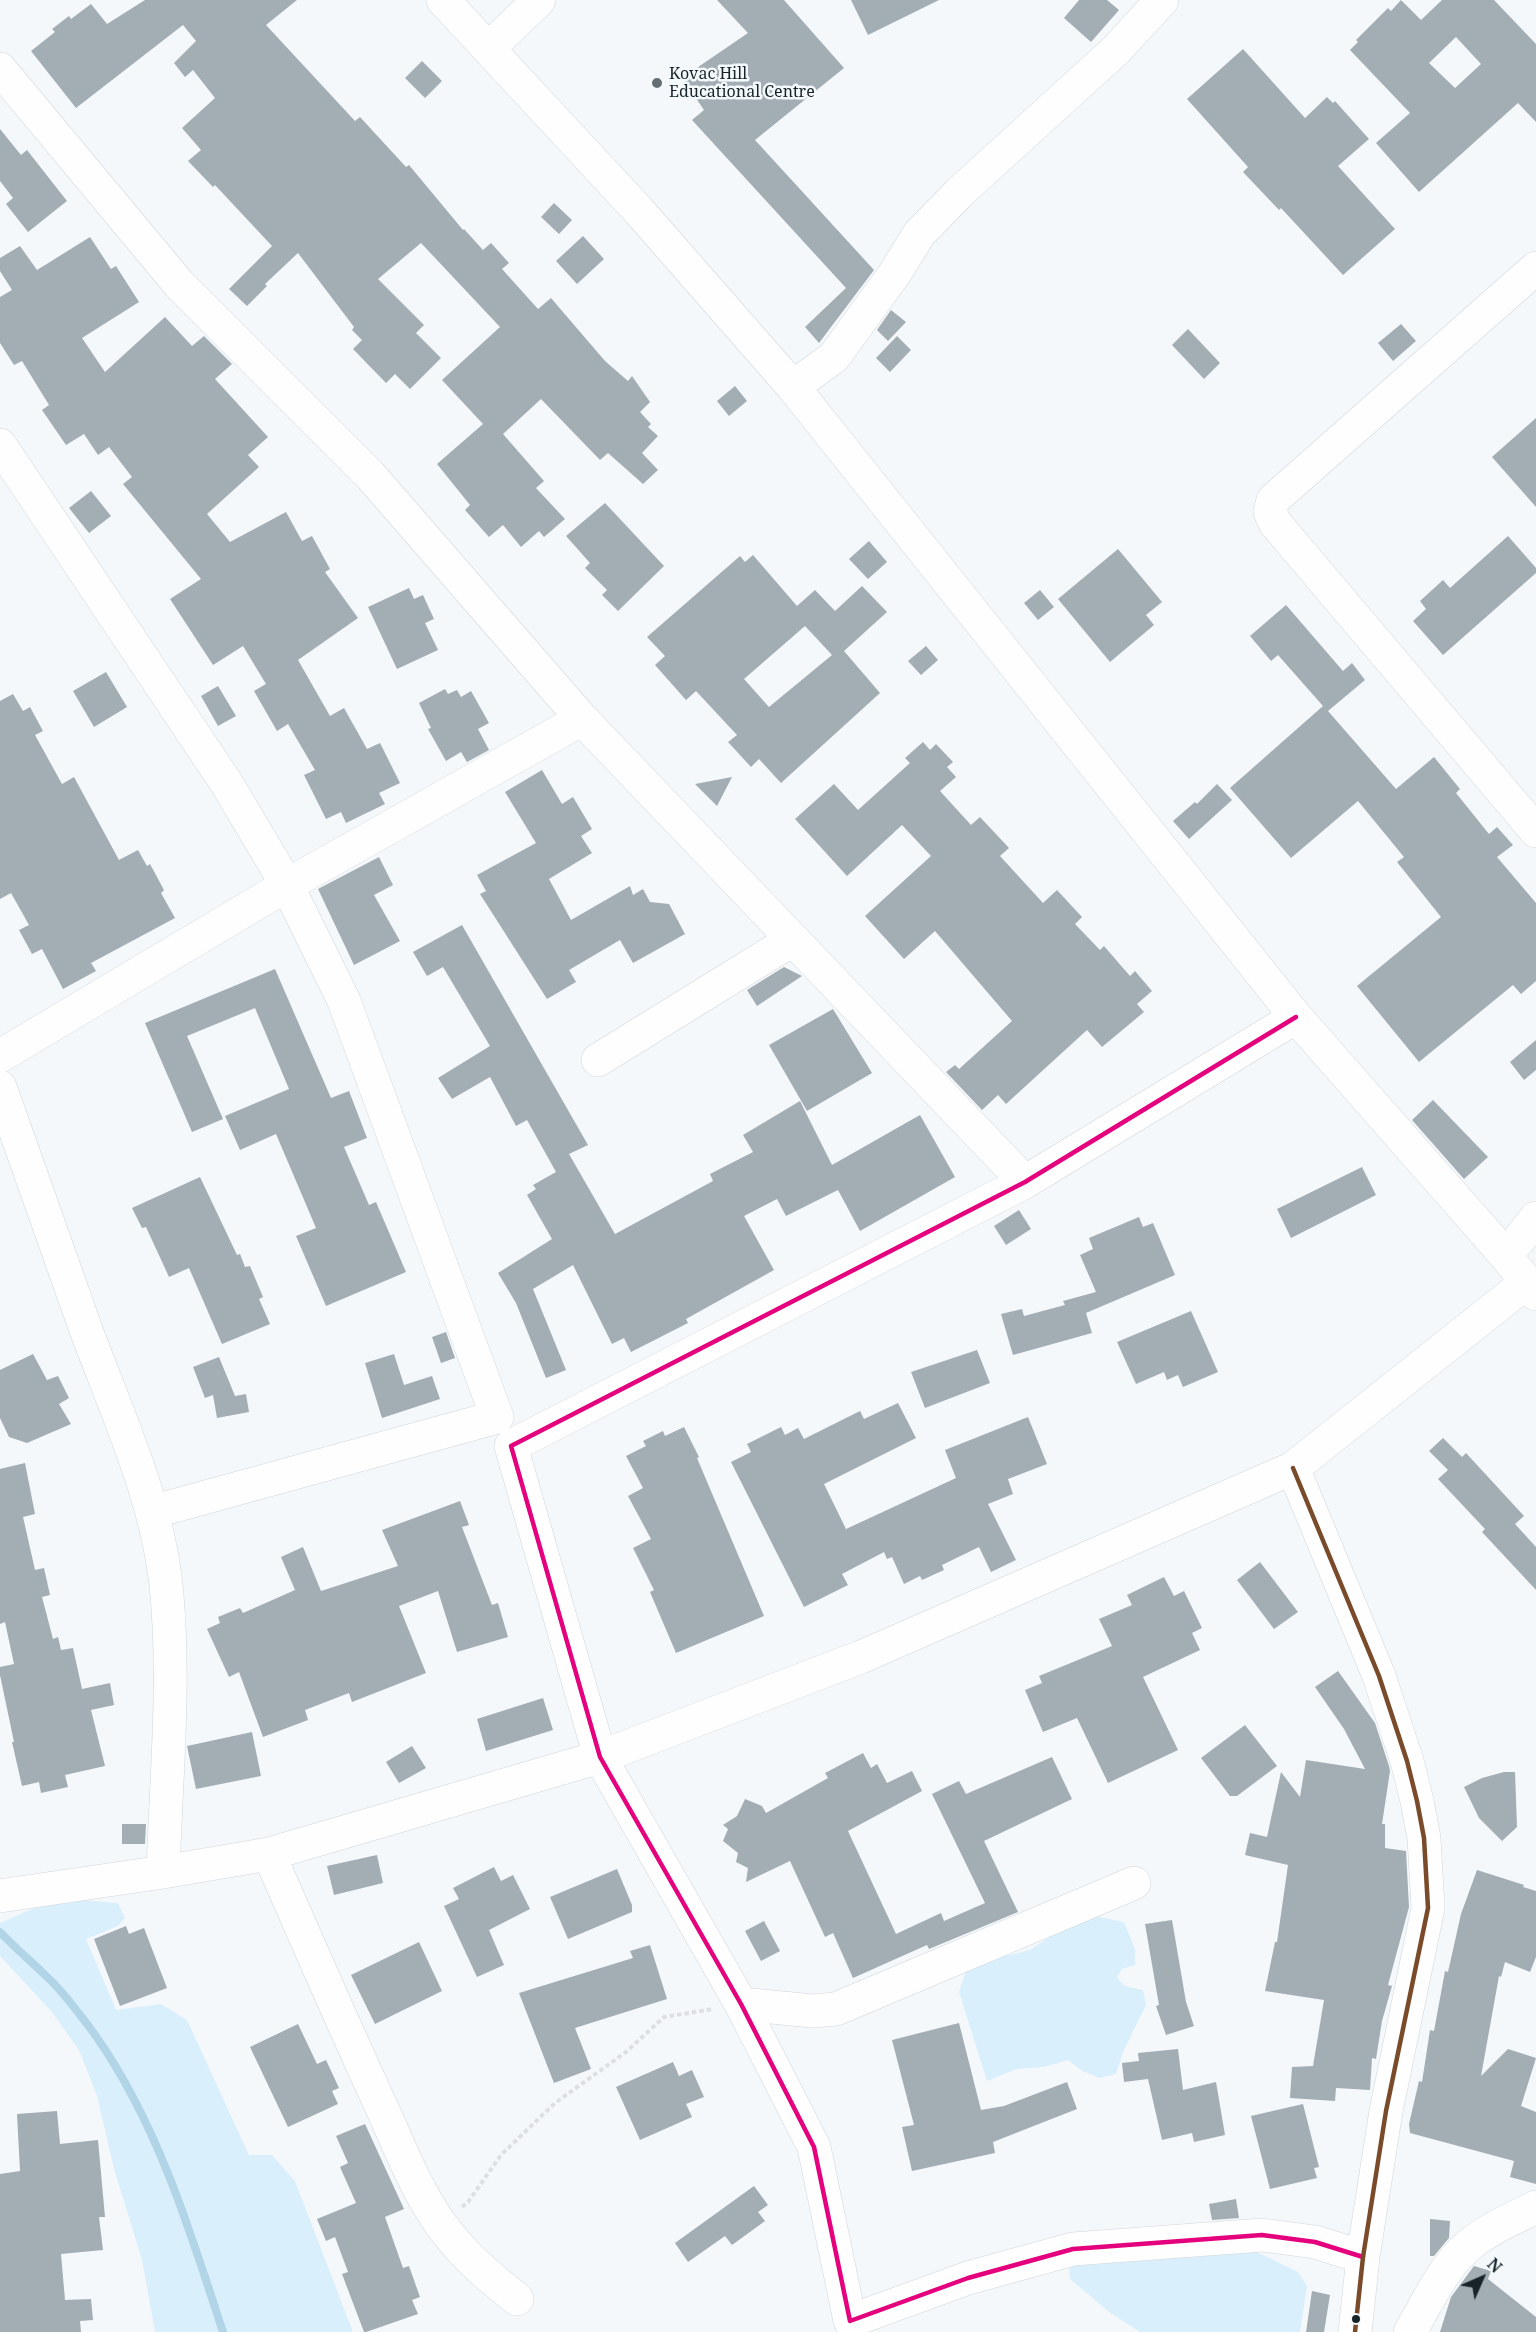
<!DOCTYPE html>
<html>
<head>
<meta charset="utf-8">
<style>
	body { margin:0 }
	#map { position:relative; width:1536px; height:2332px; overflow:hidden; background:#f5f8fb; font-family:"Noto Serif",serif }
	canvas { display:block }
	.north { position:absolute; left:1452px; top:2248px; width:60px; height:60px; -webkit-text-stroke:4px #f3f9fd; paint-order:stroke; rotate:45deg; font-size:16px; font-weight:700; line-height:24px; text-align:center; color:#182329 }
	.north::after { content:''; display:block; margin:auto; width:21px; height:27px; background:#182329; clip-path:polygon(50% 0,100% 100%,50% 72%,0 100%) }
</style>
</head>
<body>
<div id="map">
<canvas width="1536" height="2332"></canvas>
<div class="north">N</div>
</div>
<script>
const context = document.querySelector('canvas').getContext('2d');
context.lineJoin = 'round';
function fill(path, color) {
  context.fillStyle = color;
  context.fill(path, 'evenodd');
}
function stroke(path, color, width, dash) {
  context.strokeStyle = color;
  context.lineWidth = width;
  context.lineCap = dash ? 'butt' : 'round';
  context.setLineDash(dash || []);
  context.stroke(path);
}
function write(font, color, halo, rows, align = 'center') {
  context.font = font + ' "Noto Serif",serif';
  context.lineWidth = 5;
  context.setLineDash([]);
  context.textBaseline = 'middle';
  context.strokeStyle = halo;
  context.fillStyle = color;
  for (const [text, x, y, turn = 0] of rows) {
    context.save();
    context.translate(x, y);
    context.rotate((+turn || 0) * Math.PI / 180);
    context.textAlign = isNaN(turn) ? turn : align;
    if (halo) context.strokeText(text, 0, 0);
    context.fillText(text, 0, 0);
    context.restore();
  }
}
const green = new Path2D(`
	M 70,1899 L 118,1903 L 125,1918 L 118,1926 L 86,1939 L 116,2010 L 161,2004 L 187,2020 L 249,2155 L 272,2155 L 295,2181 L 353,2332 L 155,2332 L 142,2260 L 114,2169 L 97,2096 L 79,2050 L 51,2011 L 0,1956 L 0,1923 L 39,1906 Z
	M 1090,1915 L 1124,1922 L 1135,1949 L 1135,1965 L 1122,1969 L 1117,1977 L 1124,1986 L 1143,1990 L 1146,2005 L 1123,2052 L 1116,2074 L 1100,2078 L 1082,2071 L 1068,2060 L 1044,2067 L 1017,2069 L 987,2081 L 959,1992 L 966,1971 L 1005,1956 L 1030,1950 L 1054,1934 Z
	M 1257,2252 L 1298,2272 L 1307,2286 L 1300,2332 L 1140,2332 L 1109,2312 L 1070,2279 L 1069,2258 Z`);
const stream = new Path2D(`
	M 0,1932 C 15,1948 31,1961 46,1976 C 63,1991 85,2021 98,2039 C 159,2128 190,2231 223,2332`);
const building = new Path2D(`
	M 145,0 L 297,0 L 266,25 L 355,121 L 360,117 L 406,167 L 409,165 L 463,230 L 464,229 L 483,250 L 491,243 L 509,263 L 502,269 L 538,309 L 551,298 L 605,361 L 628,381 L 632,376 L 650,402 L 640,412 L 651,424 L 648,427 L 658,436 L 642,453 L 658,470 L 643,484 L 608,453 L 600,460 L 541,399 L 503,434 L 544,481 L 536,488 L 565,519 L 544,537 L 539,531 L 521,547 L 503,525 L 489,537 L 465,510 L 470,505 L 437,464 L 483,424 L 442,380 L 500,327 L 421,243 L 378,279 L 424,325 L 416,333 L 441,358 L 410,389 L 395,374 L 386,383 L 353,349 L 362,340 L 352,330 L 354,327 L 298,253 L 265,284 L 267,286 L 247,306 L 229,289 L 272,246 L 215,185 L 213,187 L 188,161 L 201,150 L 182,128 L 215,98 L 193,70 L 185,77 L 174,63 L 196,41 L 183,25 L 76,108 L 31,51 L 55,32 L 52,29 L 69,16 L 71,19 L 91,4 L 107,24 Z
	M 717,0 L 784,0 L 844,68 L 755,140 L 874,270 L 819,343 L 805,327 L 846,288 L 692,120 L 704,110 L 682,78 L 748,33 Z
	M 851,0 L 939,0 L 868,35 Z
	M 1079,0 L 1107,0 L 1119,10 L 1091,42 L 1064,18 Z
	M 1401,0 L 1421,20 L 1442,0 L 1494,0 L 1536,44 L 1536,122 L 1518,103 L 1419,192 L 1376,143 L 1410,113 L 1350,50 L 1358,42 L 1356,40 L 1388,8 L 1391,11 ZM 1456,37 L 1481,64 L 1455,88 L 1429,63 Z
	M 1243,49 L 1305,118 L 1327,97 L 1333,103 L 1335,101 L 1369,139 L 1338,166 L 1395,229 L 1343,275 L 1281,208 L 1279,210 L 1243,172 L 1248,167 L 1187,99 Z
	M 422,61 L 442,81 L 425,98 L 405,78 Z
	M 0,129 L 21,155 L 27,150 L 67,201 L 28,232 L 6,204 L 13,198 L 0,181 Z
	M 554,203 L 572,220 L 559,234 L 541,217 Z
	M 583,236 L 604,259 L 577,284 L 556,261 Z
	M 90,237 L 111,269 L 116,266 L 139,302 L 82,338 L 105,372 L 165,317 L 192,346 L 204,336 L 232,364 L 215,379 L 268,437 L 248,455 L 259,467 L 207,514 L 230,542 L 286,512 L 302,541 L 312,536 L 330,569 L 325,572 L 358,618 L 298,660 L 330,716 L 344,708 L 367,749 L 380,743 L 400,783 L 379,793 L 385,804 L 346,823 L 341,812 L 326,819 L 304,775 L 315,770 L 288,724 L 277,731 L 254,691 L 266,684 L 243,646 L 213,665 L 170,599 L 201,579 L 123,484 L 132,477 L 109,447 L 98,455 L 84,434 L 66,445 L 42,410 L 49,405 L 22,361 L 14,365 L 0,343 L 0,297 L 12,290 L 0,271 L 0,258 L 20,246 L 37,270 Z
	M 891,310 L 906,322 L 888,341 L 877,330 Z
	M 1401,324 L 1416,341 L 1393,361 L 1378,343 Z
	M 1188,329 L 1220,363 L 1204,379 L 1172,345 Z
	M 897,336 L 911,350 L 890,372 L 876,358 Z
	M 735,386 L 747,401 L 729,416 L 717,401 Z
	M 1536,418 L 1536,507 L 1492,457 Z
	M 91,491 L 111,516 L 89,533 L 69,508 Z
	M 605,503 L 664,566 L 618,611 L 602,595 L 607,590 L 585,568 L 590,563 L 566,536 Z
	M 1508,536 L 1536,568 L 1536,573 L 1443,655 L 1413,621 L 1426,609 L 1420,601 L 1443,580 L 1450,588 Z
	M 869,541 L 887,562 L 868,579 L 849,559 Z
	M 1118,549 L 1162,602 L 1146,615 L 1154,625 L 1110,662 L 1058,599 Z
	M 753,555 L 797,606 L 815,590 L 835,611 L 862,586 L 887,612 L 844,651 L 880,693 L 781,783 L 759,759 L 751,767 L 728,742 L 737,735 L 696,691 L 686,700 L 655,665 L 665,656 L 647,637 L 740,556 L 745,562 ZM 805,626 L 832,655 L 769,707 L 744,679 Z
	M 409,588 L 414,599 L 423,595 L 434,619 L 425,623 L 438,650 L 397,669 L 368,607 Z
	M 1040,590 L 1054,607 L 1038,620 L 1024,603 Z
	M 1286,605 L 1343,671 L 1352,663 L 1365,680 L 1328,711 L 1396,789 L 1434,757 L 1460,789 L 1456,793 L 1489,834 L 1497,827 L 1513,845 L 1497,857 L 1536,903 L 1536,981 L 1521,994 L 1513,985 L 1419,1062 L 1357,986 L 1441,917 L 1397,862 L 1404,857 L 1358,801 L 1291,858 L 1230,788 L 1323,706 L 1278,655 L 1271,661 L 1250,636 Z
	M 926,646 L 938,660 L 921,675 L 908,661 Z
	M 106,672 L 127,707 L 94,727 L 73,691 Z
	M 218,686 L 236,716 L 218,726 L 201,696 Z
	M 445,689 L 448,694 L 457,690 L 461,697 L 471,691 L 489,723 L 478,729 L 489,750 L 467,762 L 461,752 L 446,761 L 428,729 L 431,728 L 419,703 Z
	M 13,694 L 23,711 L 30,707 L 43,731 L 35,735 L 62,784 L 74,777 L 119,860 L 138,850 L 147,866 L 150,864 L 164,890 L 161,893 L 175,918 L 91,963 L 96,971 L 63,989 L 42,949 L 32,954 L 19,930 L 29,925 L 11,893 L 0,899 L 0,701 Z
	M 923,742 L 930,750 L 936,744 L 953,762 L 947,767 L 956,777 L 940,791 L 971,825 L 980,817 L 1009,848 L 1000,856 L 1043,903 L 1057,890 L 1082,917 L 1075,924 L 1100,950 L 1104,946 L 1130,976 L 1135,971 L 1152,991 L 1137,1004 L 1144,1012 L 1102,1047 L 1087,1030 L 1006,1104 L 998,1095 L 982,1110 L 946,1072 L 955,1065 L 959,1069 L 1012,1021 L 935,931 L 904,959 L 865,916 L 931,856 L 902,825 L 847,876 L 795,819 L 834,784 L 858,810 L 910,763 L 905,758 Z
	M 542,770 L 562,804 L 573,797 L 592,829 L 581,836 L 592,853 L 549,879 L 571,920 L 630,886 L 633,895 L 643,889 L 650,902 L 669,904 L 685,934 L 633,963 L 620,940 L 569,970 L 576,982 L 547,999 L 480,894 L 486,891 L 477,875 L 536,843 L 505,792 Z
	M 732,777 L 717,806 L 695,784 Z
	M 1217,784 L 1232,800 L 1189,839 L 1173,821 L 1195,802 L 1197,804 Z
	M 379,857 L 393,885 L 374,895 L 400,941 L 354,965 L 318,889 Z
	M 462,925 L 588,1145 L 569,1154 L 615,1234 L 713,1181 L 710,1174 L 753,1152 L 743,1135 L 800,1101 L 832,1165 L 920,1115 L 955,1177 L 860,1231 L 838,1190 L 786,1216 L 777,1199 L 744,1216 L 774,1270 L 686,1319 L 688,1323 L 631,1352 L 624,1338 L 612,1344 L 573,1265 L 533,1289 L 566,1370 L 546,1378 L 516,1303 L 498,1273 L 552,1239 L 527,1195 L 536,1189 L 533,1185 L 556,1172 L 527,1120 L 516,1126 L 490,1077 L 452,1099 L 438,1078 L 490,1046 L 443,967 L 427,976 L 413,952 Z
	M 784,967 L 802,976 L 757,1006 L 747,990 Z
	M 275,969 L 331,1098 L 349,1091 L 367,1138 L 344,1147 L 369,1205 L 376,1202 L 406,1272 L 326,1306 L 296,1236 L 316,1228 L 276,1134 L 240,1150 L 225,1116 L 289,1089 L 255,1008 L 187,1036 L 223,1119 L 192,1132 L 145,1023 Z
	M 833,1009 L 872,1073 L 807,1111 L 769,1045 Z
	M 1536,1040 L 1536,1070 L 1524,1080 L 1510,1062 Z
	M 1433,1100 L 1488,1157 L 1464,1179 L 1412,1120 Z
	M 1362,1167 L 1376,1195 L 1291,1238 L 1277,1209 Z
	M 200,1177 L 237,1255 L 240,1254 L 245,1267 L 250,1266 L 263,1297 L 259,1299 L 270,1324 L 222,1344 L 189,1268 L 169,1277 L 146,1227 L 142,1228 L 132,1208 Z
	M 1019,1210 L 1031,1229 L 1006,1245 L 994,1226 Z
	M 1139,1217 L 1143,1227 L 1153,1223 L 1175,1275 L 1086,1313 L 1092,1333 L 1013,1355 L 1001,1314 L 1022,1309 L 1024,1316 L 1065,1305 L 1063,1301 L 1096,1292 L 1080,1255 L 1093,1249 L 1089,1238 Z
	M 1191,1311 L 1218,1372 L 1183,1387 L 1178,1375 L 1167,1380 L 1164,1372 L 1136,1384 L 1117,1342 Z
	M 446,1332 L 455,1358 L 441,1363 L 432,1337 Z
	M 977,1350 L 990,1383 L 925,1408 L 911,1372 Z
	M 33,1354 L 47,1380 L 58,1376 L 69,1398 L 59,1404 L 71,1424 L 27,1443 L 9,1437 L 0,1418 L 0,1370 Z
	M 394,1354 L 404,1385 L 432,1376 L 440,1399 L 382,1418 L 365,1363 Z
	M 219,1357 L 235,1396 L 246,1394 L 249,1412 L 217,1418 L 213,1395 L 205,1398 L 193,1367 Z
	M 898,1403 L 916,1438 L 824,1484 L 846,1529 L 956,1478 L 945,1450 L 1028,1417 L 1047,1464 L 1008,1479 L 1013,1494 L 988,1504 L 1016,1560 L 991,1572 L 979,1547 L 942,1565 L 944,1570 L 922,1580 L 920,1576 L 904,1584 L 892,1557 L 887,1559 L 884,1552 L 842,1574 L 848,1585 L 804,1607 L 731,1462 L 751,1452 L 747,1444 L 781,1427 L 785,1435 L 798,1428 L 804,1439 L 860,1411 L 864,1419 Z
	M 684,1427 L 699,1457 L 697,1458 L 764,1616 L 676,1653 L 650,1592 L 654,1590 L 633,1548 L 651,1539 L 628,1496 L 643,1488 L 626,1456 L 646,1446 L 643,1441 L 663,1431 L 665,1436 Z
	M 1443,1438 L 1462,1457 L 1466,1453 L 1524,1516 L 1515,1524 L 1536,1547 L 1536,1590 L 1482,1532 L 1485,1529 L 1438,1479 L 1448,1470 L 1429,1451 Z
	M 25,1463 L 35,1514 L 23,1517 L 35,1570 L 44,1568 L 50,1595 L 42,1597 L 53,1639 L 58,1637 L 61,1650 L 73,1648 L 82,1689 L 110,1683 L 114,1705 L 91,1710 L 105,1766 L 65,1775 L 68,1787 L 41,1793 L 39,1782 L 22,1786 L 12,1742 L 14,1742 L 0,1675 L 0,1667 L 14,1664 L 5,1622 L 0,1624 L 0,1469 Z
	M 460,1501 L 469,1525 L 462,1527 L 492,1605 L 498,1603 L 508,1637 L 457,1652 L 438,1591 L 399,1606 L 426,1673 L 352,1702 L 349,1693 L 305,1710 L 308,1720 L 263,1737 L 239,1672 L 229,1677 L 207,1629 L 220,1623 L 218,1617 L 240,1608 L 243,1613 L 295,1590 L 281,1557 L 303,1547 L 321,1591 L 398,1566 L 382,1530 Z
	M 1260,1562 L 1298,1612 L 1274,1629 L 1237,1580 Z
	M 1164,1577 L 1174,1596 L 1184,1591 L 1202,1628 L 1192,1633 L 1200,1650 L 1143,1677 L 1178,1750 L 1108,1783 L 1077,1718 L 1043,1732 L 1025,1690 L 1042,1683 L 1039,1676 L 1112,1646 L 1099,1619 L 1132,1605 L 1127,1595 Z
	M 1338,1671 L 1375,1723 L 1389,1766 L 1390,1771 L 1382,1824 L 1385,1824 L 1385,1848 L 1406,1851 L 1409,1907 L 1388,1985 L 1392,1986 L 1382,2021 L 1376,2059 L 1372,2058 L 1370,2090 L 1336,2088 L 1335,2101 L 1290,2098 L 1292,2067 L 1313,2066 L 1324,2000 L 1265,1991 L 1275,1942 L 1277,1942 L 1288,1865 L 1245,1855 L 1250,1833 L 1267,1837 L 1281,1772 L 1300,1797 L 1306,1760 L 1365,1769 L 1344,1729 L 1315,1687 Z
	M 543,1698 L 553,1730 L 486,1751 L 477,1719 Z
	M 1245,1725 L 1277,1766 L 1237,1796 L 1230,1796 L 1201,1758 Z
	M 252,1732 L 261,1776 L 196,1789 L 187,1746 Z
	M 412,1746 L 426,1768 L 399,1783 L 386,1762 Z
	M 863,1753 L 871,1768 L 877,1764 L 887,1783 L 912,1771 L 922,1791 L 848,1831 L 896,1934 L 941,1913 L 944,1921 L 985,1903 L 932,1794 L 959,1781 L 966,1794 L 1052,1757 L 1072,1799 L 984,1841 L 1018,1912 L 929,1949 L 927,1945 L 853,1978 L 833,1933 L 825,1937 L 790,1861 L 746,1882 L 748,1868 L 736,1862 L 738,1853 L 723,1841 L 728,1829 L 723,1825 L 737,1816 L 745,1799 L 762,1806 L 766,1813 L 828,1778 L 825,1773 Z
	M 1504,1772 L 1515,1772 L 1517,1827 L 1502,1841 L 1479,1818 L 1464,1787 L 1482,1778 Z
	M 122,1824 L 146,1824 L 145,1844 L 122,1844 Z
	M 377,1855 L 383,1883 L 334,1895 L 327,1866 Z
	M 494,1867 L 501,1881 L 513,1875 L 530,1909 L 489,1930 L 504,1965 L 477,1977 L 444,1906 L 459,1899 L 453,1888 Z
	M 617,1869 L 632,1905 L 632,1912 L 568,1939 L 550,1897 Z
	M 1477,1870 L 1524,1885 L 1523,1887 L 1536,1891 L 1536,1957 L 1530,1972 L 1505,1962 L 1501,1977 L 1499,1976 L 1481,2076 L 1508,2049 L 1536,2058 L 1521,2106 L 1536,2112 L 1536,2184 L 1510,2177 L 1514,2161 L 1410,2133 L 1409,2124 L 1419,2081 L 1422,2082 L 1430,2030 L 1434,2031 L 1445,1971 L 1448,1972 L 1461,1914 Z
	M 1172,1920 L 1186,2002 L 1194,2026 L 1166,2035 L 1156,2006 L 1159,2005 L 1145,1924 Z
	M 764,1921 L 780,1951 L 761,1961 L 745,1931 Z
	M 126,1926 L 129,1934 L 144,1928 L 167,1988 L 120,2006 L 94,1939 Z
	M 419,1942 L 442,1991 L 375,2024 L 351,1975 Z
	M 650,1945 L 667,1999 L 575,2028 L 591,2069 L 554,2083 L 519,1993 L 633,1958 L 630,1951 Z
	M 959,2023 L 981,2110 L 1004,2106 L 1067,2082 L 1077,2109 L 993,2142 L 995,2153 L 912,2171 L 902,2127 L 914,2125 L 892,2040 Z
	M 298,2024 L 317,2064 L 326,2060 L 339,2088 L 332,2091 L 338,2104 L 288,2127 L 250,2047 Z
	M 1178,2049 L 1183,2090 L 1216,2082 L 1225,2135 L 1194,2142 L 1192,2133 L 1162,2140 L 1148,2079 L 1124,2082 L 1122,2063 L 1139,2061 L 1138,2053 Z
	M 673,2062 L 679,2076 L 692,2070 L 704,2097 L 686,2104 L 692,2117 L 640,2140 L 616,2087 Z
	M 1303,2104 L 1319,2167 L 1314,2168 L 1317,2178 L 1270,2189 L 1251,2116 Z
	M 57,2111 L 60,2144 L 98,2140 L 105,2217 L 99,2217 L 103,2250 L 61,2254 L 65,2300 L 91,2299 L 93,2320 L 80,2321 L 81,2332 L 0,2332 L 0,2174 L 20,2171 L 17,2114 Z
	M 365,2124 L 404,2209 L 385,2217 L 403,2268 L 409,2266 L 420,2297 L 412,2300 L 418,2314 L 366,2332 L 364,2332 L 342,2274 L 348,2272 L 335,2237 L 326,2241 L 317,2219 L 356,2203 L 340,2167 L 348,2163 L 336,2136 Z
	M 754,2186 L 768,2205 L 758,2212 L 765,2221 L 732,2245 L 725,2236 L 688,2262 L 675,2243 Z
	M 1236,2199 L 1239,2218 L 1212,2220 L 1209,2204 Z
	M 1430,2219 L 1450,2221 L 1449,2238 L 1434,2256 L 1430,2256 Z
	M 1474,2266 L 1491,2271 L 1488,2279 L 1536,2317 L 1536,2332 L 1440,2332 L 1451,2297 Z
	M 1312,2291 L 1330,2295 L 1324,2332 L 1306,2332 Z`);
const path = new Path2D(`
	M 462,2207 L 468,2202 L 501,2155 L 555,2103 L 626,2052 L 664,2017 L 713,2009`);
const minor = new Path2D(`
	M 443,0 L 639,211 L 793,387 L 1296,1017 L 1506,1256 L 1536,1294
	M 489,48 L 539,0
	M 0,69 L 179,284 L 370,475 L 582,719
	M 1536,268 L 1273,500 L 1270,512 L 1275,523 L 1536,831
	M 793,387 L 834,357 L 895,273 L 919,234 L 960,192 L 1116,50 L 1162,0
	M 0,445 L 227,784 L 287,885 L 0,1056
	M 1296,1017 L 1025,1182 L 511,1446 L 600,1757 L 741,2004 L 814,2147 L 850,2321 L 968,2278 L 1073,2249 L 1262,2235 L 1315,2242 L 1363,2257
	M 598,1060 L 792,940
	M 0,1087 C 28,1167 56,1247 85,1327 C 117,1414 159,1501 167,1595 C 175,1687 166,1781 163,1872
	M 1506,1256 L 1536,1218
	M 1293,1468 L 1379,1676 L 1407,1761 L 1417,1801 L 1424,1838 L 1428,1908 L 1386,2111 L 1363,2257 L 1355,2332
	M 152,1512 L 497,1417 L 344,1001 L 287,885 L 582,719 L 1025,1182
	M 269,1854 C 306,1939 343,2024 382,2108 C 400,2148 416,2190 442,2226 C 463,2255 489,2277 517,2299
	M 0,1896 L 163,1872 L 269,1854 L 600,1757 L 861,1657 L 1293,1468 L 1526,1283
	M 741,2004 L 813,2011 L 836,2009 L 1134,1883
	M 1410,2332 C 1427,2303 1442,2269 1467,2247 C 1487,2229 1513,2219 1536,2207`);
const bus1 = new Path2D(`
	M 1296,1017 L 1025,1182 L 511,1446 L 600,1757 L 741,2004 L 814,2147 L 850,2321 L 968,2278 L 1073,2249 L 1262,2235 L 1315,2242 L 1363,2257`);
const bus2 = new Path2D(`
	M 1293,1468 L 1379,1676 L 1407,1761 L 1417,1801 L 1424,1838 L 1428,1908 L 1386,2111 L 1363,2257 L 1355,2332`);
const markers = [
	[657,83,6,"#656e72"],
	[1356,2319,5,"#182329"]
];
const poiNames = [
	["Kovac Hill",669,74],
	["Educational Centre",669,92]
];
fill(green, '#daeffc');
stroke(stream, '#b2d4e7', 8);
fill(building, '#a3adb4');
stroke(minor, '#cfd6db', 34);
stroke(path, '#dedfe0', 4, [4.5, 3]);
stroke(minor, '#fefefe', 33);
stroke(bus1, '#e5007d', 4.5);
stroke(bus2, '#7a4b2a', 4.5);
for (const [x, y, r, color] of markers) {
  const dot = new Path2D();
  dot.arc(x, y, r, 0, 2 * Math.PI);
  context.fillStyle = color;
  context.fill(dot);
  stroke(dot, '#f3f9fd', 2);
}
write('16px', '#182329', '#f3f9fd', poiNames, 'left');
</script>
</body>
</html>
